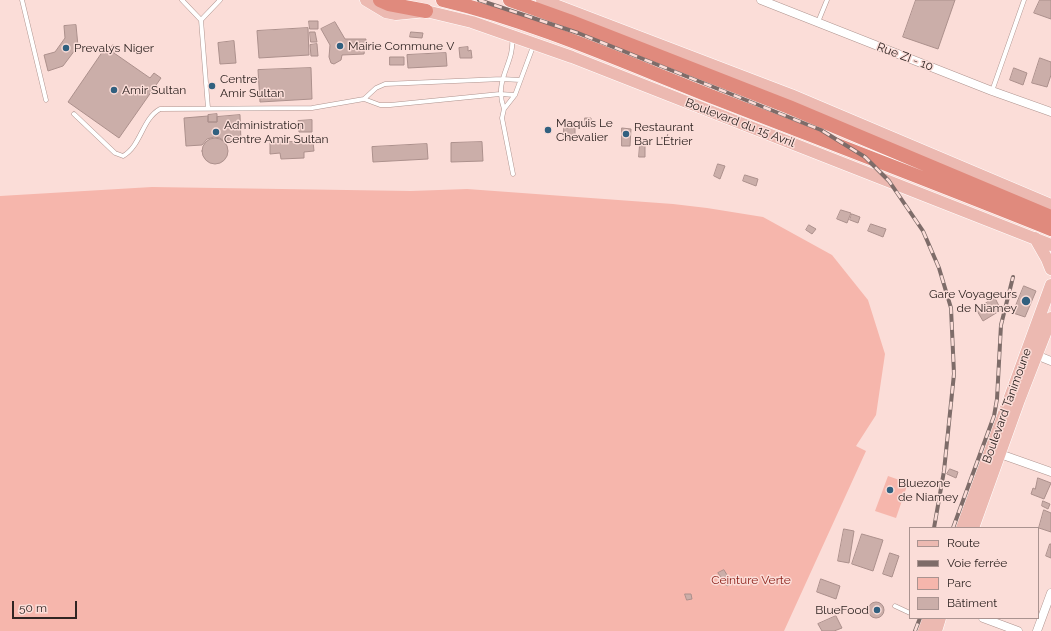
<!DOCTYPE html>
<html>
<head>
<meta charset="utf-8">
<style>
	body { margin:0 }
	#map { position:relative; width:1051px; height:631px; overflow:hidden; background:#fbddd8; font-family:Raleway,sans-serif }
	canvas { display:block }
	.legend { position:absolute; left:909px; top:527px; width:130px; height:92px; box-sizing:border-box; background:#fbddd8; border:1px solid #aa9390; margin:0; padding:5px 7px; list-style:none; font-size:12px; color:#302523 }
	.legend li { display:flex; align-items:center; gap:8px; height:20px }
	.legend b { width:20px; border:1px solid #aa9390 }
	.scale { position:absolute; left:12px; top:601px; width:65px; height:18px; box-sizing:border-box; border:2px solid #302523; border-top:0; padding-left:5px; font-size:12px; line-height:14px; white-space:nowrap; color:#302523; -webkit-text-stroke:3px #fbddd8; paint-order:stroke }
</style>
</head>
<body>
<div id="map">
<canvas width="1051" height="631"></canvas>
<ul class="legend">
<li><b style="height:5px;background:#ecb9b1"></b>Route</li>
<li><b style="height:5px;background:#7e6c69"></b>Voie ferrée</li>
<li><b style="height:11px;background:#f6b6ac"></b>Parc</li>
<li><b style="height:11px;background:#cbaea9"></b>Bâtiment</li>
</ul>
<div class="scale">50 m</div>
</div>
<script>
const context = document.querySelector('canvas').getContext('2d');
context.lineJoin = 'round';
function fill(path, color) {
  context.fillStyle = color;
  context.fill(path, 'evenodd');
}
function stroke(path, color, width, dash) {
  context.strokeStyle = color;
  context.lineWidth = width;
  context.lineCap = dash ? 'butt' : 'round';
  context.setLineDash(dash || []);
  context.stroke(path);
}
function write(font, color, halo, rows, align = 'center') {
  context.font = font + ' Raleway,sans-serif';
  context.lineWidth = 3;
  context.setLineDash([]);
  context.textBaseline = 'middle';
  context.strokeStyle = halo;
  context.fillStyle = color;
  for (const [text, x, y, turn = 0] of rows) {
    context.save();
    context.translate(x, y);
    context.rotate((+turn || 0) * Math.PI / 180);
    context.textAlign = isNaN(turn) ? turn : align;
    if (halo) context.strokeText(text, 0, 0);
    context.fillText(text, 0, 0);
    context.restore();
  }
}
const green = new Path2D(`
	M 152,187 L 411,191 L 467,189 L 673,204 L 707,208 L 763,217 L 832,255 L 868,300 L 885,354 L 876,415 L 856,446 L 866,451 L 784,631 L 0,631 L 0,196 Z
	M 888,476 L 908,483 L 896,518 L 875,511 Z`);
const building = new Path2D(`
	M 916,0 L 955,0 L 938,49 L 903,37 Z
	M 1040,0 L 1051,0 L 1051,19 L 1034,13 Z
	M 309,21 L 318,21 L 318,29 L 310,29 Z
	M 335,22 L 345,39 L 366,39 L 364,54 L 342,55 L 341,60 L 334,64 L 331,63 L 329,57 L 330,45 L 321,29 Z
	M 76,25 L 78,46 L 63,66 L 48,71 L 44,55 L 55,52 L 65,38 L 64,26 Z
	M 308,28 L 309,55 L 259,58 L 257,31 Z
	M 310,32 L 315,32 L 317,42 L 311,42 Z
	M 411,32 L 423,33 L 422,38 L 410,37 Z
	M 234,41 L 236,63 L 220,64 L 218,43 Z
	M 317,44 L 318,56 L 311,56 L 310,45 Z
	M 113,45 L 118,48 L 114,53 L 150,78 L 154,73 L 161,78 L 119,138 L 68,102 L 105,48 L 109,50 Z
	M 468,47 L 468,51 L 471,50 L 472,58 L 460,58 L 459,48 Z
	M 446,53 L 447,66 L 408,68 L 407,55 Z
	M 390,57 L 404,57 L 404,65 L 390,65 Z
	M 1040,58 L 1051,62 L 1051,75 L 1047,87 L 1032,83 Z
	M 311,68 L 312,99 L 260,102 L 258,70 Z
	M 1014,68 L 1027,73 L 1023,85 L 1010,80 Z
	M 217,114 L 217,122 L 208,122 L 208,115 Z
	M 240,115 L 241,142 L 226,143 L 220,138 L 214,137 L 207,139 L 202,145 L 186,146 L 184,118 L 208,116 L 208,122 L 217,122 L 217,117 Z
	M 585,118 L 591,118 L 591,125 L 585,124 Z
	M 312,120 L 312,132 L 299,132 L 298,121 Z
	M 564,128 L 575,128 L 575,139 L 564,139 Z
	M 622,128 L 631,129 L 630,146 L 622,146 Z
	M202 151a13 13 0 1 1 26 0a13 13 0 1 1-26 0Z
	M 313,141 L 314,151 L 304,152 L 304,158 L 281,159 L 280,153 L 270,154 L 270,143 Z
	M 482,142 L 483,161 L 451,162 L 451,143 Z
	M 427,144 L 428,159 L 373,162 L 372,147 Z
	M 640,145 L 645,145 L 645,157 L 639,157 Z
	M 718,164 L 725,166 L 720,179 L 714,176 Z
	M 745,175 L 758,179 L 756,186 L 743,181 Z
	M 841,210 L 851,213 L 847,223 L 837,219 Z
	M 852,214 L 860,217 L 858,223 L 850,220 Z
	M 871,224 L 886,229 L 883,237 L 868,231 Z
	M 809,225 L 816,229 L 812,234 L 806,230 Z
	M 1024,286 L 1036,291 L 1025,317 L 1013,313 Z
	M 995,298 L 1001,310 L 983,321 L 976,309 Z
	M 950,469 L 958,472 L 956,478 L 947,474 Z
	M 1038,478 L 1051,483 L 1044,499 L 1031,494 L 1033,488 L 1035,489 Z
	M 1043,501 L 1050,504 L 1048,509 L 1042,506 Z
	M 1044,510 L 1051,513 L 1051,532 L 1039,528 Z
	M 844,529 L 854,531 L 849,563 L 838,561 Z
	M 862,534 L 883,540 L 873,571 L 852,564 Z
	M 1050,544 L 1051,544 L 1051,558 L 1046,556 Z
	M 890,553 L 899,556 L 892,577 L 883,574 Z
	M 724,570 L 732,583 L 727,586 L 718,573 Z
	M 821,579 L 840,586 L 836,599 L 817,592 Z
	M 685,594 L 691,594 L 692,599 L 687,600 Z
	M868 610a8 8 0 1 1 16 0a8 8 0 1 1-16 0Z
	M 836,616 L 842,628 L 834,631 L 822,631 L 818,624 Z`);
const lane = new Path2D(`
	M 22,0 L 46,100
	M 182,0 L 201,20 L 208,108
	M 201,20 L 220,0
	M 818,22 L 827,0
	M 992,91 L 1024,0
	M 364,99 L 376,88 L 385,84 L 502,79 L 520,80
	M 504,109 C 493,79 515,64 512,38
	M 74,114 L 115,153 L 123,156 C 141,146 142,119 160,109 L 312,108 L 364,99 L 380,105 L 390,105 L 500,94 L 515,95
	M 513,174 L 502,118 L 504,109 L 515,95 L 534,44
	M 895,606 L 910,613`);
const street = new Path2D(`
	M 761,0 L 992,91 L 1051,112
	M 1036,355 L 1051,361
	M 1000,454 L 1051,472
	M 983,618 L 1018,631
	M 1037,631 L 1051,593`);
const primary = new Path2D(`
	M 366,0 L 386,12 L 396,14 L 426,11 L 472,22 L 572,57 L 1051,245
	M 542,0 L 791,95 L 1051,205
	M 1035,238 L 1047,259 L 1051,269
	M 962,528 L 1051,285
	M 973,528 L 1019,400 L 1051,318
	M 924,631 L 929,618
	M 936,631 L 940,618`);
const highway = new Path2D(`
	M 380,0 L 389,4 L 426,11
	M 443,0 C 536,22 624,62 713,97 C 826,141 939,184 1051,229
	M 510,0 L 569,21 L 789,107 L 1051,217`);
const rail = new Path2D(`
	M 479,0 L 578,33 L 821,130 L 865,157 L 889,181 L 923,231 L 939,268 L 951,308 L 954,374 L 944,471 L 934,528
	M 953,528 L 994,416 L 997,399 L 1001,325 L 1013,277
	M 915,631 L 920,618`);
const markers = [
	[340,46,4,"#31607f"],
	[66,48,4,"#31607f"],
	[212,86,4,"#31607f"],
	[114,90,4,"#31607f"],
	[548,130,4,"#31607f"],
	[216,132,4,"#31607f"],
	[626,134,4,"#31607f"],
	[1026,301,5,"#31607f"],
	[890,490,4,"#31607f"],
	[877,610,4,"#31607f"]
];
const poiNames = [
	["Mairie Commune V",348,46],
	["Prevalys Niger",74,48],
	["Centre",220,79],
	["Amir Sultan",220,93],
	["Amir Sultan",122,90],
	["Maquis Le",556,123],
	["Chevalier",556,137],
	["Administration",224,125],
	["Centre Amir Sultan",224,139],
	["Restaurant",634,127],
	["Bar L’Étrier",634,141],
	["Gare Voyageurs",1017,294,"right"],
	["de Niamey",1017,308,"right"],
	["Bluezone",898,483],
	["de Niamey",898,497],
	["BlueFood",869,610,"right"]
];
const streetNames = [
	["Rue ZI - 10",905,57,21],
	["Boulevard du 15 Avril",740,123,21],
	["Boulevard Tanimoune",1007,406,-70]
];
const parkNames = [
	["Ceinture Verte",751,580]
];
fill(green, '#f6b6ac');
fill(building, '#cbaea9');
stroke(building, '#ac908c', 1);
stroke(lane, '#ae938e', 5);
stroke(street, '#ae938e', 9);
stroke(primary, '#fff', 13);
stroke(highway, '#fff', 15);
stroke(lane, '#fff', 4);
stroke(street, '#fff', 8);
stroke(primary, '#ecb9b1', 12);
stroke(highway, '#e08a7d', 14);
stroke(rail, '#7e6c69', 4);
stroke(rail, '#fbddd8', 2.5, [8]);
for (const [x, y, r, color] of markers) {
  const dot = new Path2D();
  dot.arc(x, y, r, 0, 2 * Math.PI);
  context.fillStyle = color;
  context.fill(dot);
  stroke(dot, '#fbddd8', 1.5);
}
write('12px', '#302523', '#fbddd8', poiNames, 'left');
write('12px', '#302523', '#fbddd8', streetNames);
write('12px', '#8a1d15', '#fbddd8', parkNames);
</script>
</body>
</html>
